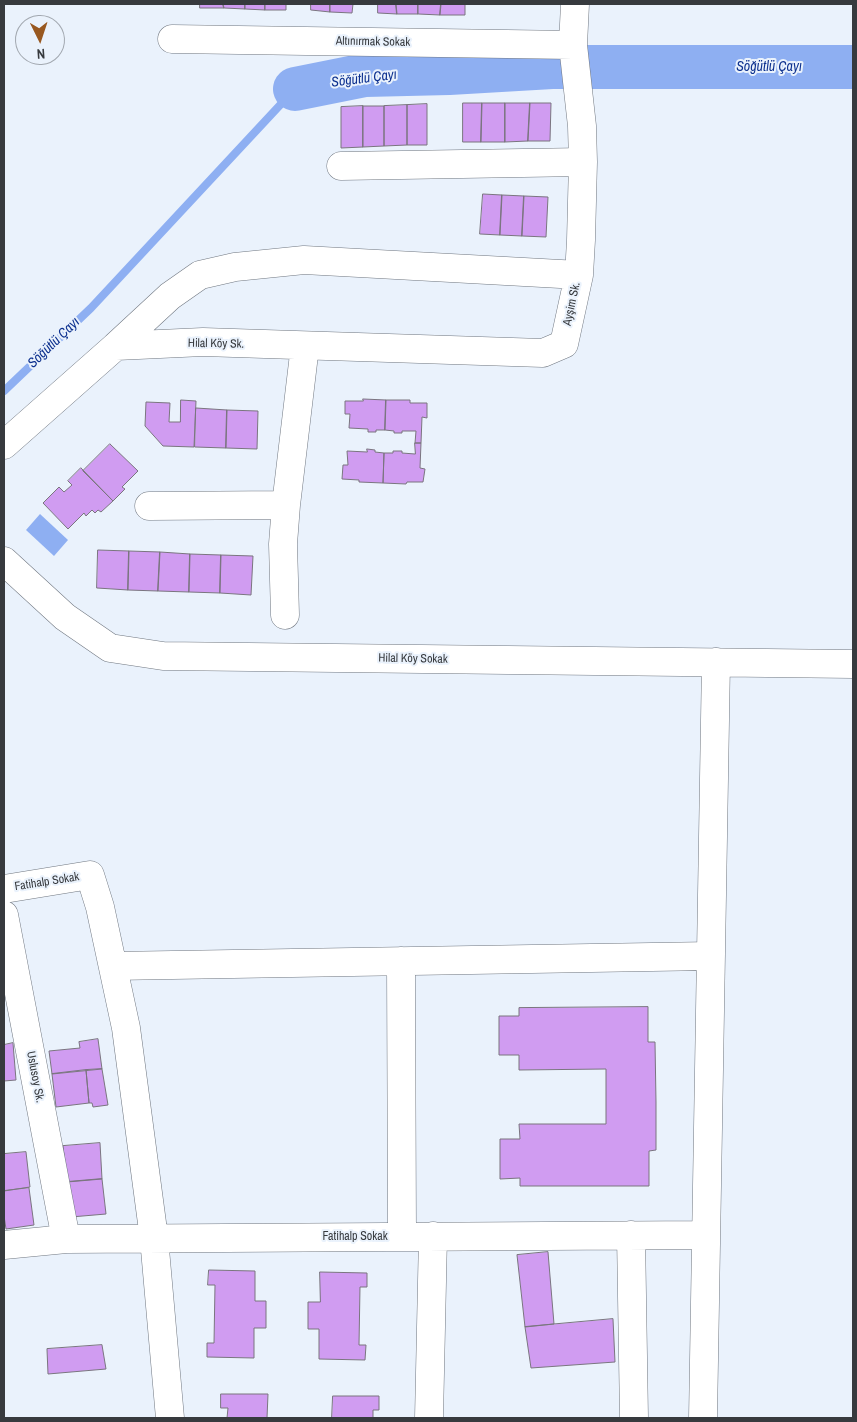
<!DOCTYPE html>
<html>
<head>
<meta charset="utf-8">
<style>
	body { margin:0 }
	#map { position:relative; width:857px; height:1422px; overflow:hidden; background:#eaf2fc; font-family:"Archivo Narrow",sans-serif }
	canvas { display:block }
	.frame { position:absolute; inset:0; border:5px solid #373a3e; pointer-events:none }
	.north { position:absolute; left:15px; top:15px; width:50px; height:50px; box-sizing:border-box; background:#eaf2fc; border:1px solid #a2a8b0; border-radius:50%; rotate:176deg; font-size:14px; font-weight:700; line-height:20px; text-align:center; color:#373a3e }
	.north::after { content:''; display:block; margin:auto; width:18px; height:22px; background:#985820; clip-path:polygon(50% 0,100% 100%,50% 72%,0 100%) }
</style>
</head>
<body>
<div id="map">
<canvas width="857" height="1422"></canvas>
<div class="frame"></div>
<div class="north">N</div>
</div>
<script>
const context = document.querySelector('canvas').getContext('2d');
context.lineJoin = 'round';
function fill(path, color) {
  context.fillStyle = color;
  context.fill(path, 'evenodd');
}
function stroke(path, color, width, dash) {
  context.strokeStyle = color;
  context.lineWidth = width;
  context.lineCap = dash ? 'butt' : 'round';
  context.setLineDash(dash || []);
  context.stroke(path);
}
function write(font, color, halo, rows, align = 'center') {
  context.font = font + ' "Archivo Narrow",sans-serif';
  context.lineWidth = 4;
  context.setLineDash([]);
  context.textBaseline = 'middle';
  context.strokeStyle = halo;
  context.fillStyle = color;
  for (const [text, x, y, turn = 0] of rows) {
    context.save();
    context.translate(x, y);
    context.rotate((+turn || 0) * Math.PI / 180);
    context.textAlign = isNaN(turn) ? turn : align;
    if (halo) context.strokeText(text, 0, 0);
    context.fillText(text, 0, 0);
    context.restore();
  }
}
const water = new Path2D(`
	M 40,514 L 68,540 L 54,556 L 26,530 Z`);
const stream = new Path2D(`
	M 4,391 L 91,308 L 295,89`);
const river = new Path2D(`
	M 295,89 L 365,75 L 449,73 L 552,67 L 853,67`);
const building = new Path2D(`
	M 200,4 L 223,4 L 224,8 L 200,8 Z
	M 223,4 L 245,4 L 245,9 L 224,8 Z
	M 245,4 L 265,4 L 265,10 L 245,9 Z
	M 265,4 L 286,4 L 286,10 L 265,10 Z
	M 311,4 L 330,4 L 330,12 L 311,10 Z
	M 330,4 L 353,4 L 352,13 L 330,12 Z
	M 378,4 L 396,4 L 397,14 L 378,13 Z
	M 396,4 L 418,4 L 418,14 L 397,14 Z
	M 418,4 L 441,4 L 440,15 L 418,14 Z
	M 441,4 L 465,4 L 465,15 L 440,15 Z
	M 463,103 L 482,103 L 481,142 L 463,142 Z
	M 482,103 L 505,103 L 505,142 L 481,142 Z
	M 505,103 L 530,103 L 528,141 L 505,142 Z
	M 530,103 L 551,103 L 550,141 L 528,141 Z
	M 427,104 L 427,145 L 407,145 L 407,105 Z
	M 407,105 L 407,145 L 384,146 L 384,106 Z
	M 363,106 L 363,147 L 341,148 L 341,107 Z
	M 363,106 L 384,106 L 384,146 L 363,147 Z
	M 483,194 L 502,195 L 500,235 L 480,234 Z
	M 502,195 L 524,196 L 522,236 L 500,235 Z
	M 524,196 L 548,197 L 546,237 L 522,236 Z
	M 363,399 L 386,400 L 385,430 L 376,430 L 376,432 L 368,432 L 368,429 L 349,428 L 350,414 L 345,414 L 345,401 L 363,401 Z
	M 181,400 L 196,401 L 194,447 L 163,446 L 145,426 L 146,402 L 170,403 L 169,422 L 180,422 Z
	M 386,400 L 410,400 L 410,403 L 427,403 L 427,418 L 422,417 L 421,443 L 415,443 L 416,431 L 402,431 L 402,433 L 394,433 L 394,431 L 385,430 Z
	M 196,408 L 227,410 L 226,448 L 195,447 Z
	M 227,410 L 258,411 L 257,449 L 226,448 Z
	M 415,443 L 421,443 L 420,468 L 425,469 L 423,482 L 407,482 L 406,484 L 383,483 L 384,453 L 393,453 L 393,451 L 402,451 L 402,453 L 415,454 Z
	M 110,444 L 138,471 L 122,487 L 125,489 L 113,501 L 83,471 Z
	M 367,449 L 375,450 L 375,452 L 384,453 L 383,483 L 359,482 L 359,480 L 342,479 L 343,465 L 348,465 L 347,451 L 367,452 Z
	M 81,468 L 113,501 L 101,512 L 98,510 L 95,513 L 92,510 L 86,516 L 84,513 L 68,529 L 43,503 L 59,487 L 64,492 L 72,485 L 68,481 Z
	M 98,550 L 129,551 L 128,590 L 97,588 Z
	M 129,551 L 160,552 L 158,591 L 128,590 Z
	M 160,552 L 190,554 L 189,592 L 158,591 Z
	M 190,554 L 221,555 L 220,593 L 189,592 Z
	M 221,555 L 253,556 L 251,595 L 220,593 Z
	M 648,1007 L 648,1042 L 655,1042 L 656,1102 L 656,1150 L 649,1151 L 649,1186 L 520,1186 L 520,1178 L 500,1179 L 500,1139 L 520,1139 L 519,1124 L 606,1124 L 606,1069 L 519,1070 L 519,1055 L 499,1055 L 499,1016 L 519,1016 L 519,1008 Z
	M 98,1039 L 102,1069 L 52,1074 L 49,1051 L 80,1048 L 79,1042 Z
	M 13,1043 L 16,1080 L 4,1081 L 4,1045 Z
	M 102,1069 L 108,1105 L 93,1107 L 92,1103 L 89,1103 L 86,1070 Z
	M 86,1070 L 89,1103 L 56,1107 L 52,1074 Z
	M 100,1143 L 102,1179 L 67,1182 L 63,1146 Z
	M 26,1152 L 30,1187 L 4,1191 L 4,1154 Z
	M 102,1179 L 106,1214 L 71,1217 L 67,1182 Z
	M 29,1188 L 34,1225 L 6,1229 L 4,1216 L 4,1191 Z
	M 548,1252 L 554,1324 L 525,1327 L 517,1255 Z
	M 209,1270 L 255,1271 L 255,1301 L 266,1301 L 266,1328 L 254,1328 L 254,1358 L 207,1357 L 207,1343 L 214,1343 L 215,1285 L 208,1285 Z
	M 320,1272 L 367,1273 L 367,1287 L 360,1287 L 359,1345 L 366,1345 L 365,1360 L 319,1359 L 319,1329 L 308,1329 L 308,1302 L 320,1302 Z
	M 613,1319 L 615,1362 L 531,1368 L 525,1327 Z
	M 102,1345 L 106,1369 L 48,1374 L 47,1349 Z
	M 221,1394 L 268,1394 L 267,1418 L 227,1418 L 228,1408 L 221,1408 Z
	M 333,1396 L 379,1396 L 379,1410 L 373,1410 L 373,1418 L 332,1418 Z`);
const minor = new Path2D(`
	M 172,39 L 573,45
	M 341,166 L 583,162
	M 116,346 L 170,296 L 200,275 L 235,267 L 304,260 L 579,275
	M 4,445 L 116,346 L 203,342 L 543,353 L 564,344 L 579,275 L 581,240 L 583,162 L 582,126 L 573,45 L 575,4
	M 149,506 L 286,505
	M 4,561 L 65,617 L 110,648 L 163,656 L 853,664
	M 285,615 L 283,544 L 286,505 L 305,346
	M 4,889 L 90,875 L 100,907 L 126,1028 L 154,1238 L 170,1418
	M 4,915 L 66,1239
	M 401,961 L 402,1237
	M 113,966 L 711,956
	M 631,1235 L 634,1418
	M 4,1245 L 66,1239 L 706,1235
	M 429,1418 L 433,1236
	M 703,1418 L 716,662`);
const streetNames = [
	["Altınırmak Sokak",373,42,1],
	["Ayşim Sk.",572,304,-78],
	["Hilal Köy Sk.",216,344,1],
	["Hilal Köy Sokak",413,659,1],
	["Fatihalp Sokak",47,882,-9],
	["Uslusoy Sk.",35,1077,79],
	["Fatihalp Sokak",355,1237]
];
const waterNames = [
	["Söğütlü Çayı",769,67],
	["Söğütlü Çayı",364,79,-7],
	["Söğütlü Çayı",54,343,-44]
];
fill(water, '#8eaff2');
stroke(stream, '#8eaff2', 8);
stroke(river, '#8eaff2', 44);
fill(building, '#d09cf1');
stroke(building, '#7a757f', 1);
stroke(minor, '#707780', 29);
stroke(minor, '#fff', 28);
write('12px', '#373a3e', '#eaf2fc', streetNames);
write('italic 14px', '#0d318f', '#eaf2fc', waterNames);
</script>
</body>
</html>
